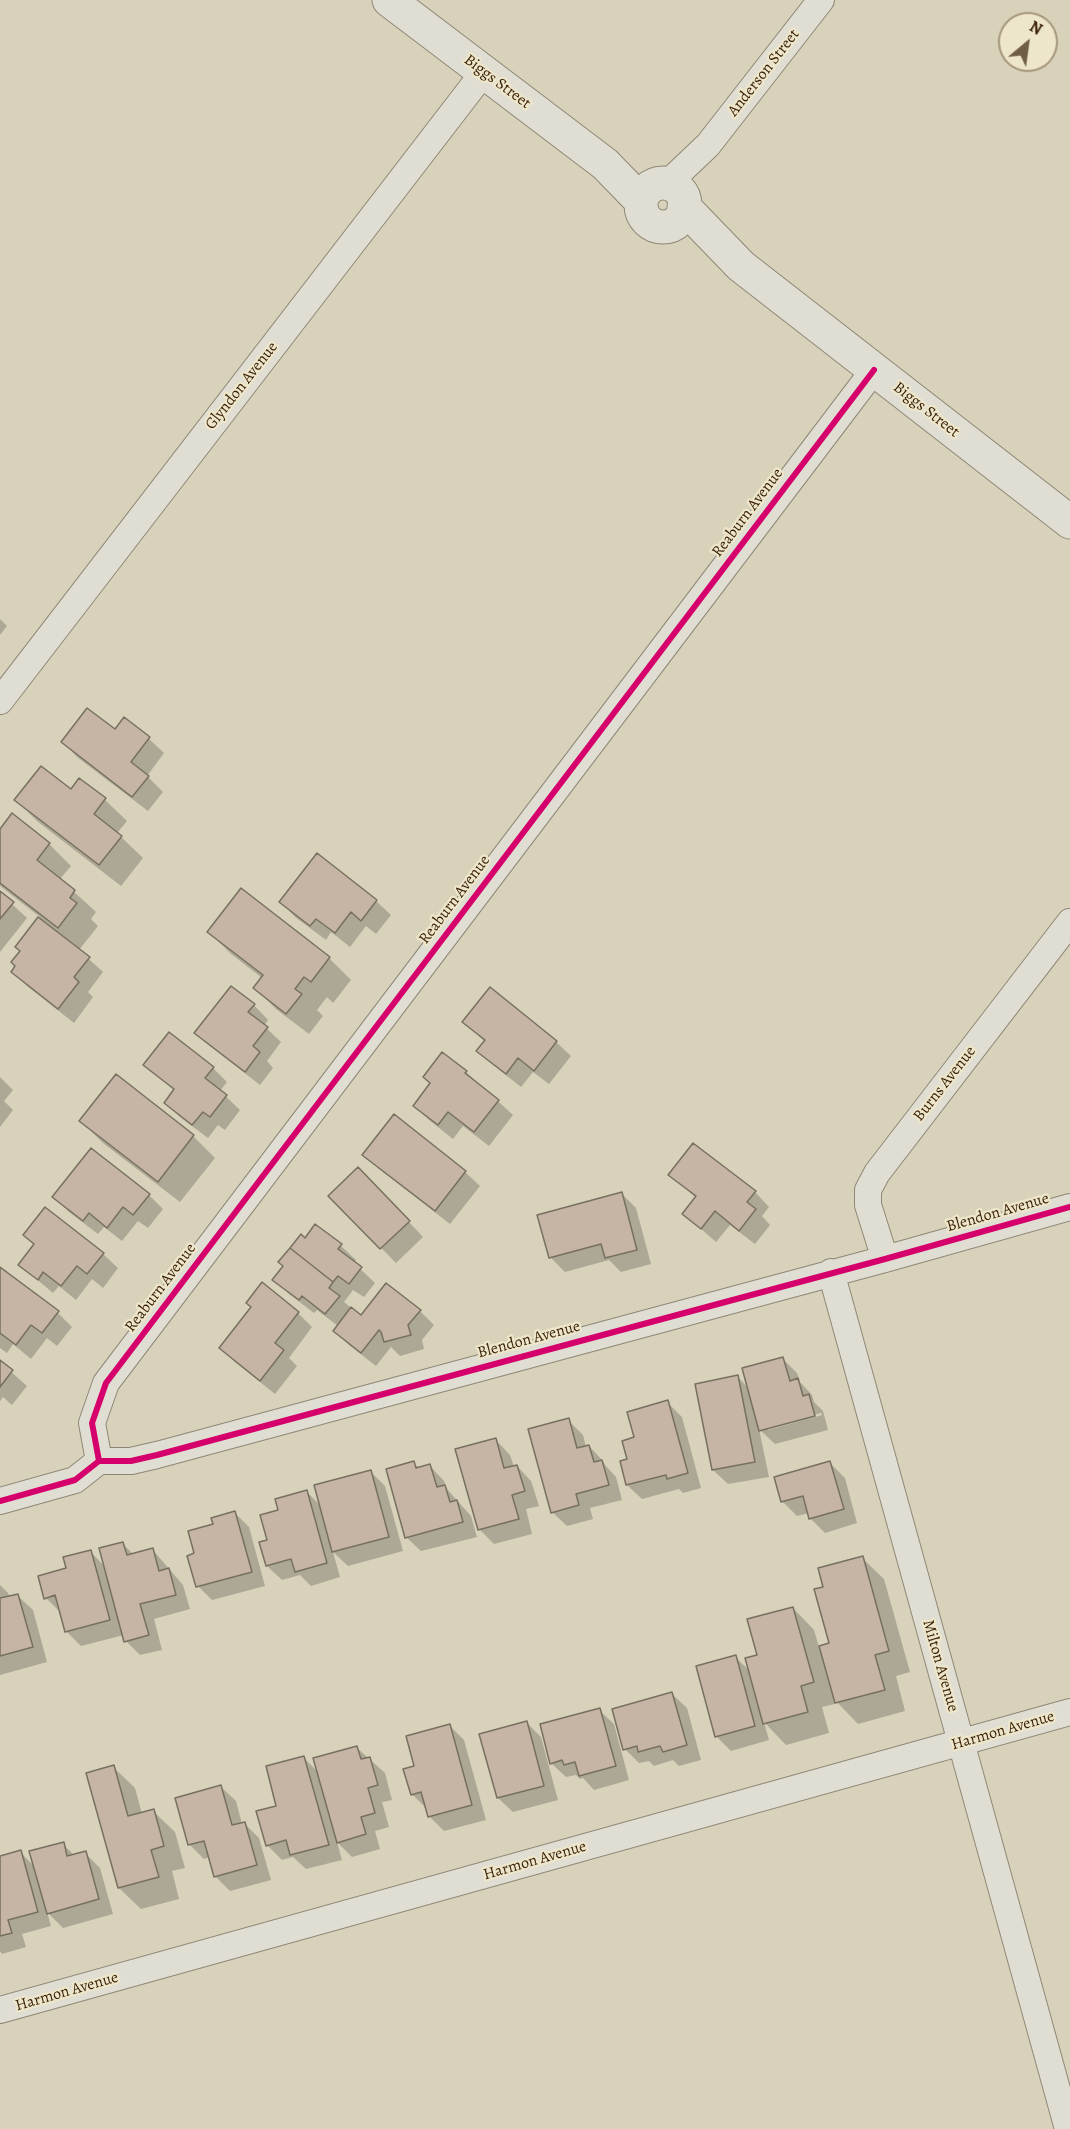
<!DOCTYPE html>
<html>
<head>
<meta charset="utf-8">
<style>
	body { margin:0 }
	#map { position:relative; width:1070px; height:2129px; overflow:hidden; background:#d8d2bb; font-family:Alegreya,serif }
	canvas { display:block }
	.north { position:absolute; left:998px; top:12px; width:60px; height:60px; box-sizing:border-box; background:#eee6ca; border:2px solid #a5967c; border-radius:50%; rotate:29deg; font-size:16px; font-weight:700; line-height:24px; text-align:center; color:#371f06 }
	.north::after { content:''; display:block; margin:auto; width:21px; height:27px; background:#6f5e45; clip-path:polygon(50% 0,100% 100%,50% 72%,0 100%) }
</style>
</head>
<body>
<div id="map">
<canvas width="1070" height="2129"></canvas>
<div class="north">N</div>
</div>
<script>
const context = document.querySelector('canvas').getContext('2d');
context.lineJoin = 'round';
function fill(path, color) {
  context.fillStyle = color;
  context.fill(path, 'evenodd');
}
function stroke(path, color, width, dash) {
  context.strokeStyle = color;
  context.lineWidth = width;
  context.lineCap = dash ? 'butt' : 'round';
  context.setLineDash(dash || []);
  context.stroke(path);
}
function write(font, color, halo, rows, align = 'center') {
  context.font = font + ' Alegreya,serif';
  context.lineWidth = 4.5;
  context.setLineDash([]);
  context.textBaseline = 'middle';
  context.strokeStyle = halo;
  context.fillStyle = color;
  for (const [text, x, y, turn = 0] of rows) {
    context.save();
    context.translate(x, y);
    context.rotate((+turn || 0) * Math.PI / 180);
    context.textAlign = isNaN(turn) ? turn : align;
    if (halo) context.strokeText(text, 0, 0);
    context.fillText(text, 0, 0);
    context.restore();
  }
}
const shadow = new Path2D(`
	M 0,619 L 7,626 L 0,635 Z
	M 124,719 L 149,739 L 164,753 L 147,776 L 163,792 L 148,811 L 77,757 L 63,742 L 115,731 Z
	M 80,780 L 105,800 L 127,821 L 117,833 L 143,858 L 121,886 L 37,821 L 16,800 L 71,791 Z
	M 0,832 L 49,844 L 71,866 L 60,879 L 96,912 L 91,919 L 98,926 L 79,950 L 103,972 L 88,992 L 93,997 L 74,1023 L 27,986 L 13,972 L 21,952 L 17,947 L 40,917 L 0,886 Z
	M 241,890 L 329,958 L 351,980 L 333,1003 L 327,997 L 317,1010 L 323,1016 L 309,1034 L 276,1009 L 255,988 L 262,978 L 230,953 L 209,932 Z
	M 0,893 L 27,918 L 0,952 Z
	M 376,901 L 391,915 L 376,934 L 366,926 L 350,947 L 331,932 L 326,940 L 295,917 L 281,902 Z
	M 231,988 L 254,1005 L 268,1020 L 264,1026 L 281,1042 L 267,1061 L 273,1068 L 260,1085 L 211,1047 L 196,1032 Z
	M 464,1022 L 556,1042 L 571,1056 L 549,1084 L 533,1072 L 521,1087 L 493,1065 L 478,1050 L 485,1042 Z
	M 145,1065 L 213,1068 L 227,1082 L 220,1091 L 240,1110 L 225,1130 L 218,1125 L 208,1138 L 180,1117 L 166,1103 L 175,1091 Z
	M 466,1072 L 513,1115 L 489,1146 L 463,1126 L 453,1139 L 429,1120 L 415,1106 Z
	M 116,1076 L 193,1136 L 215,1158 L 180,1202 L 103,1143 L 81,1121 Z
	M 0,1077 L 13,1090 L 4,1101 L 13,1110 L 0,1127 Z
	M 364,1155 L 465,1172 L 480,1186 L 450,1224 L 379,1169 Z
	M 670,1175 L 755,1192 L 769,1207 L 762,1216 L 770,1225 L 755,1244 L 730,1225 L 716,1242 L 684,1214 L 696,1198 Z
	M 372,1183 L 423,1237 L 396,1263 L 330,1196 Z
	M 622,1194 L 636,1208 L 651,1264 L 621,1272 L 609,1260 L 565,1272 L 550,1257 Z
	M 149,1195 L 163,1209 L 148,1228 L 138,1221 L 122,1241 L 104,1227 L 98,1234 L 69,1212 L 54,1197 Z
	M 45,1209 L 103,1254 L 118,1268 L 103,1288 L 92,1279 L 76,1300 L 59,1286 L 53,1293 L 20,1265 L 35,1245 Z
	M 316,1226 L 341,1246 L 356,1260 L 354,1263 L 375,1283 L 364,1297 L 353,1290 L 344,1302 L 362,1317 L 420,1311 L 434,1325 L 422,1340 L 424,1349 L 400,1356 L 391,1347 L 376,1366 L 349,1345 L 335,1331 L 338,1326 L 317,1310 L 314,1313 L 289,1294 L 274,1279 Z
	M 0,1269 L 58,1313 L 72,1327 L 57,1346 L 47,1338 L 31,1359 L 13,1344 L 7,1353 L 0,1348 Z
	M 298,1313 L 312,1327 L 289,1358 L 297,1366 L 275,1394 L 236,1363 L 221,1348 Z
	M 783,1359 L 797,1373 L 800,1382 L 812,1395 L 814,1402 L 823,1411 L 828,1430 L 775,1444 L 759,1429 L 769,1477 L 728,1484 L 713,1470 L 738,1377 L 749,1389 ZM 821,1413 L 822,1415 L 768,1430 L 768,1427 Z
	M 0,1362 L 27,1386 L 12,1405 L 3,1397 L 0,1401 Z
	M 667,1402 L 682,1417 L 701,1488 L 683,1493 L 679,1489 L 642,1499 L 627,1485 L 621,1462 L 629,1460 L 636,1439 Z
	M 568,1420 L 583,1435 L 586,1447 L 589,1446 L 603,1461 L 605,1465 L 616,1477 L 622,1500 L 590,1508 L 593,1519 L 567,1526 L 552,1512 Z
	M 496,1440 L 510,1455 L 514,1467 L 517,1466 L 531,1481 L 539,1506 L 526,1509 L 532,1534 L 494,1544 L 480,1530 L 457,1450 Z
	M 414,1463 L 420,1469 L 430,1466 L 444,1481 L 447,1489 L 471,1516 L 477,1537 L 421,1551 L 406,1537 Z
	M 830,1463 L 845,1478 L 857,1523 L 825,1533 L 810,1518 L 809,1513 L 797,1516 L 782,1501 Z
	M 370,1471 L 385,1486 L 403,1551 L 348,1566 L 333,1552 L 340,1577 L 311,1586 L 300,1575 L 282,1580 L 267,1566 L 261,1543 L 269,1541 L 307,1492 L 321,1506 Z
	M 235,1513 L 249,1527 L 265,1586 L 212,1600 L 198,1586 L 196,1554 L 215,1525 Z
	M 122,1543 L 134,1555 L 152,1549 L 183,1585 L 190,1609 L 154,1619 L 162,1650 L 140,1655 L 126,1641 L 124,1635 L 81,1646 L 66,1631 L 60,1612 L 46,1598 L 68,1569 L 91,1552 L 105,1567 Z
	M 862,1558 L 884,1579 L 910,1672 L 896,1676 L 905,1711 L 858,1724 L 834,1699 L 835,1704 L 822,1707 L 829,1733 L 786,1745 L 764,1722 L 769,1740 L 731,1751 L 716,1736 L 735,1657 L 751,1672 L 759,1656 L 793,1608 L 814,1630 L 819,1647 L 830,1644 L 825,1588 Z
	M 0,1585 L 8,1593 L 10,1598 L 18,1596 L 33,1610 L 47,1662 L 0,1675 Z
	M 672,1694 L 687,1708 L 701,1760 L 679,1766 L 673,1760 L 654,1766 L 649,1761 L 639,1763 L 625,1749 Z
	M 599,1710 L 614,1724 L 629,1780 L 594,1790 L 583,1778 L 580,1779 L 576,1775 L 566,1777 L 551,1763 Z
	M 526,1722 L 541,1737 L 558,1800 L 513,1812 L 498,1798 L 481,1735 Z
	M 450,1726 L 464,1740 L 486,1820 L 444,1831 L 429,1816 L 427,1809 L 412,1794 L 416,1767 Z
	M 356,1747 L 385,1773 L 392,1800 L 382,1802 L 389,1827 L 375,1831 L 380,1849 L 352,1857 L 337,1842 L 342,1860 L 306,1869 L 293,1857 L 282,1860 L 267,1845 L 278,1807 L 304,1758 L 319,1773 Z
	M 113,1767 L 135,1788 L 142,1814 L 153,1811 L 175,1832 L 185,1868 L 172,1871 L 179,1899 L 141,1909 L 119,1888 Z
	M 221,1787 L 236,1801 L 242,1824 L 245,1824 L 259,1838 L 271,1880 L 230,1891 L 215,1876 L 210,1857 L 204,1859 L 189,1844 Z
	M 63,1844 L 75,1856 L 85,1853 L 100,1868 L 113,1914 L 63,1928 L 47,1912 L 51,1926 L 22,1934 L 26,1947 L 2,1954 L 0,1951 L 0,1857 L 20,1852 L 36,1868 Z`);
const building = new Path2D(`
	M 87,708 L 115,729 L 124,717 L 150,737 L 131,762 L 149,776 L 132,797 L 61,742 Z
	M 41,766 L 71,789 L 79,778 L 106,798 L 94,814 L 122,836 L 99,865 L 14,800 Z
	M 12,813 L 50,843 L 37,860 L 75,890 L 70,898 L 77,903 L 58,928 L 0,883 L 0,829 Z
	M 317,853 L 377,900 L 361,921 L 351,912 L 335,933 L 316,919 L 310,926 L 279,902 Z
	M 241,888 L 330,957 L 311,982 L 304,977 L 295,989 L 302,994 L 286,1014 L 253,988 L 263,975 L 207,932 Z
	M 0,891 L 14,902 L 0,919 Z
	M 38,917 L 90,957 L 74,977 L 79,982 L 58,1009 L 11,972 L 15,966 L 11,962 L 20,951 L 15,947 Z
	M 231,986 L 255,1004 L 248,1012 L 268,1027 L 253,1046 L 260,1052 L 245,1072 L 194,1033 Z
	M 490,987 L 557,1041 L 534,1071 L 518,1058 L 506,1074 L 476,1051 L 485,1040 L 462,1022 Z
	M 169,1032 L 214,1067 L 205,1078 L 227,1095 L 210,1117 L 203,1112 L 192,1125 L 164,1103 L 174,1089 L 143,1065 Z
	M 442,1052 L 467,1071 L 465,1073 L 499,1100 L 474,1132 L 448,1112 L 438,1125 L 413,1106 L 430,1083 L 423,1077 Z
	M 116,1074 L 194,1135 L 158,1182 L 79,1121 Z
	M 394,1114 L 466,1171 L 435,1211 L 362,1155 Z
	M 693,1143 L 756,1191 L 747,1202 L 756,1209 L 739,1231 L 715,1211 L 701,1229 L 682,1214 L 696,1196 L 668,1175 Z
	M 91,1148 L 150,1194 L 133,1215 L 123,1207 L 107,1228 L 89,1213 L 83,1221 L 52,1197 Z
	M 358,1167 L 410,1221 L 380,1249 L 328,1196 Z
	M 622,1192 L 637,1250 L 605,1258 L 601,1244 L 549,1258 L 537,1215 Z
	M 45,1207 L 104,1253 L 87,1274 L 77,1266 L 61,1286 L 43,1272 L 38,1280 L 18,1265 L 34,1244 L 23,1235 Z
	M 315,1224 L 342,1244 L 338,1249 L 362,1267 L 349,1284 L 338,1276 L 333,1282 L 290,1248 L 301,1234 L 305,1238 Z
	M 290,1248 L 333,1282 L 329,1288 L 340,1296 L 325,1314 L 302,1296 L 299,1300 L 272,1280 L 283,1266 L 278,1262 Z
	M 0,1267 L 59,1311 L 42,1333 L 31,1325 L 16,1345 L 0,1333 Z
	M 262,1282 L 299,1312 L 275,1343 L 284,1350 L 260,1381 L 219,1348 L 251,1307 L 246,1303 Z
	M 386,1283 L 421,1310 L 408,1325 L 411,1335 L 384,1342 L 381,1332 L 379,1330 L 361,1353 L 333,1331 L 351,1307 L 361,1315 Z
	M 783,1357 L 790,1381 L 798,1378 L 803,1396 L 809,1394 L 815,1416 L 759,1431 L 742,1368 Z
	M 0,1360 L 13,1370 L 0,1387 Z
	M 738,1375 L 755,1462 L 712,1470 L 695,1384 Z
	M 668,1400 L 688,1473 L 667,1479 L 666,1475 L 626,1485 L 620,1461 L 627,1459 L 622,1441 L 634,1437 L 627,1412 Z
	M 569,1418 L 577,1448 L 589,1445 L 594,1462 L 602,1460 L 609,1485 L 576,1494 L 579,1505 L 551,1513 L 528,1429 Z
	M 496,1438 L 504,1468 L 517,1465 L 525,1491 L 512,1495 L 519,1519 L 478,1530 L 455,1449 Z
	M 414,1461 L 416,1468 L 430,1464 L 437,1487 L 445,1485 L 450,1502 L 457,1500 L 463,1522 L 405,1538 L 386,1469 Z
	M 830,1461 L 844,1509 L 809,1519 L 803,1496 L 781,1502 L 774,1477 Z
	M 371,1470 L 389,1537 L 332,1552 L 314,1485 Z
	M 307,1490 L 327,1563 L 295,1572 L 291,1559 L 266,1566 L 259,1542 L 267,1540 L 260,1515 L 278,1510 L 275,1499 Z
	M 235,1511 L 252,1572 L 196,1587 L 187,1556 L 194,1553 L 188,1531 L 213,1524 L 211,1518 Z
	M 123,1542 L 127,1555 L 153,1548 L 159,1571 L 169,1568 L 176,1595 L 140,1604 L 149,1635 L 124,1642 L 99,1548 Z
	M 91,1550 L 110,1620 L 65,1632 L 55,1595 L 44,1599 L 38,1576 L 66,1568 L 63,1557 Z
	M 863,1556 L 889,1651 L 875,1655 L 885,1690 L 835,1703 L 819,1646 L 829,1643 L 814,1589 L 823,1587 L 818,1568 Z
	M 18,1594 L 33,1647 L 0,1656 L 0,1598 Z
	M 793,1607 L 814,1682 L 801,1686 L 808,1712 L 763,1724 L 745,1658 L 757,1655 L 747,1619 Z
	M 736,1655 L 755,1726 L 715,1737 L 696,1666 Z
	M 672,1692 L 687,1745 L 663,1752 L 660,1746 L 638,1752 L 637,1746 L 623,1750 L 612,1709 Z
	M 600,1708 L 616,1766 L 579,1776 L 575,1762 L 564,1765 L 562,1760 L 550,1764 L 540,1724 Z
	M 527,1721 L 544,1786 L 497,1798 L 479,1734 Z
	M 450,1724 L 472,1805 L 428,1817 L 421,1792 L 411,1795 L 403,1769 L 414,1766 L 406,1736 Z
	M 357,1746 L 361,1759 L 370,1757 L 378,1785 L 368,1788 L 375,1813 L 361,1817 L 366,1834 L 337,1843 L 313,1758 Z
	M 304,1756 L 329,1845 L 290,1855 L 286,1840 L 266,1846 L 256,1811 L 276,1806 L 266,1766 Z
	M 114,1765 L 128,1816 L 154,1809 L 164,1846 L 151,1850 L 159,1877 L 118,1888 L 86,1773 Z
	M 221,1785 L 232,1825 L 245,1822 L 257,1865 L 214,1877 L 204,1841 L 188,1845 L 175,1798 Z
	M 64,1842 L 67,1856 L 86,1851 L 99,1899 L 47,1914 L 29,1851 Z
	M 21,1850 L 38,1912 L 8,1920 L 12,1933 L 0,1936 L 0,1856 Z`);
const minor = new Path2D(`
	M 668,183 L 708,145 L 821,0
	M 0,701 L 484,72
	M 885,1259 L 868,1205 L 868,1190 L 877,1173 L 1070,922
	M 831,1272 L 1068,2129
	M 99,1461 L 92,1423 L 106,1383 L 874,370
	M 0,1501 L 75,1480 L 99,1461 L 131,1461 L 157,1455 L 885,1259 L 1070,1207
	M 0,2010 L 1070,1712`);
const tertiary = new Path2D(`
	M 389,0 L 605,164 L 641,201
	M641 205a22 22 0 1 1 44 0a22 22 0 1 1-44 0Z
	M 684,207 L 741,266 L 1070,522`);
const cycleway = new Path2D(`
	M 99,1461 L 92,1423 L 106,1383 L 874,370
	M 0,1501 L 75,1480 L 99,1461 L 131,1461 L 157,1455 L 885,1259 L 1070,1207`);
const streetNames = [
	["Anderson Street",764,73,-52],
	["Biggs Street",497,82,37],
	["Glyndon Avenue",242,386,-52],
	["Biggs Street",926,410,38],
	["Reaburn Avenue",748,513,-53],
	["Reaburn Avenue",455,900,-53],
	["Burns Avenue",945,1084,-52],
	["Blendon Avenue",998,1213,-16],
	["Reaburn Avenue",161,1288,-53],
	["Blendon Avenue",529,1340,-15],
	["Milton Avenue",940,1666,74],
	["Harmon Avenue",1003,1731,-16],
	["Harmon Avenue",535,1861,-16],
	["Harmon Avenue",67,1992,-16]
];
fill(shadow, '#0003');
fill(building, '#c6b5a4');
stroke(building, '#777060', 1.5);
stroke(minor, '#8e8777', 28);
stroke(tertiary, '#8e8777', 35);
stroke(minor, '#e0ded2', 26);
stroke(tertiary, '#e0ded2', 33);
stroke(cycleway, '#d6006c', 6);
write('16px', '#371f06', '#eee6ca', streetNames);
</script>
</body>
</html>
